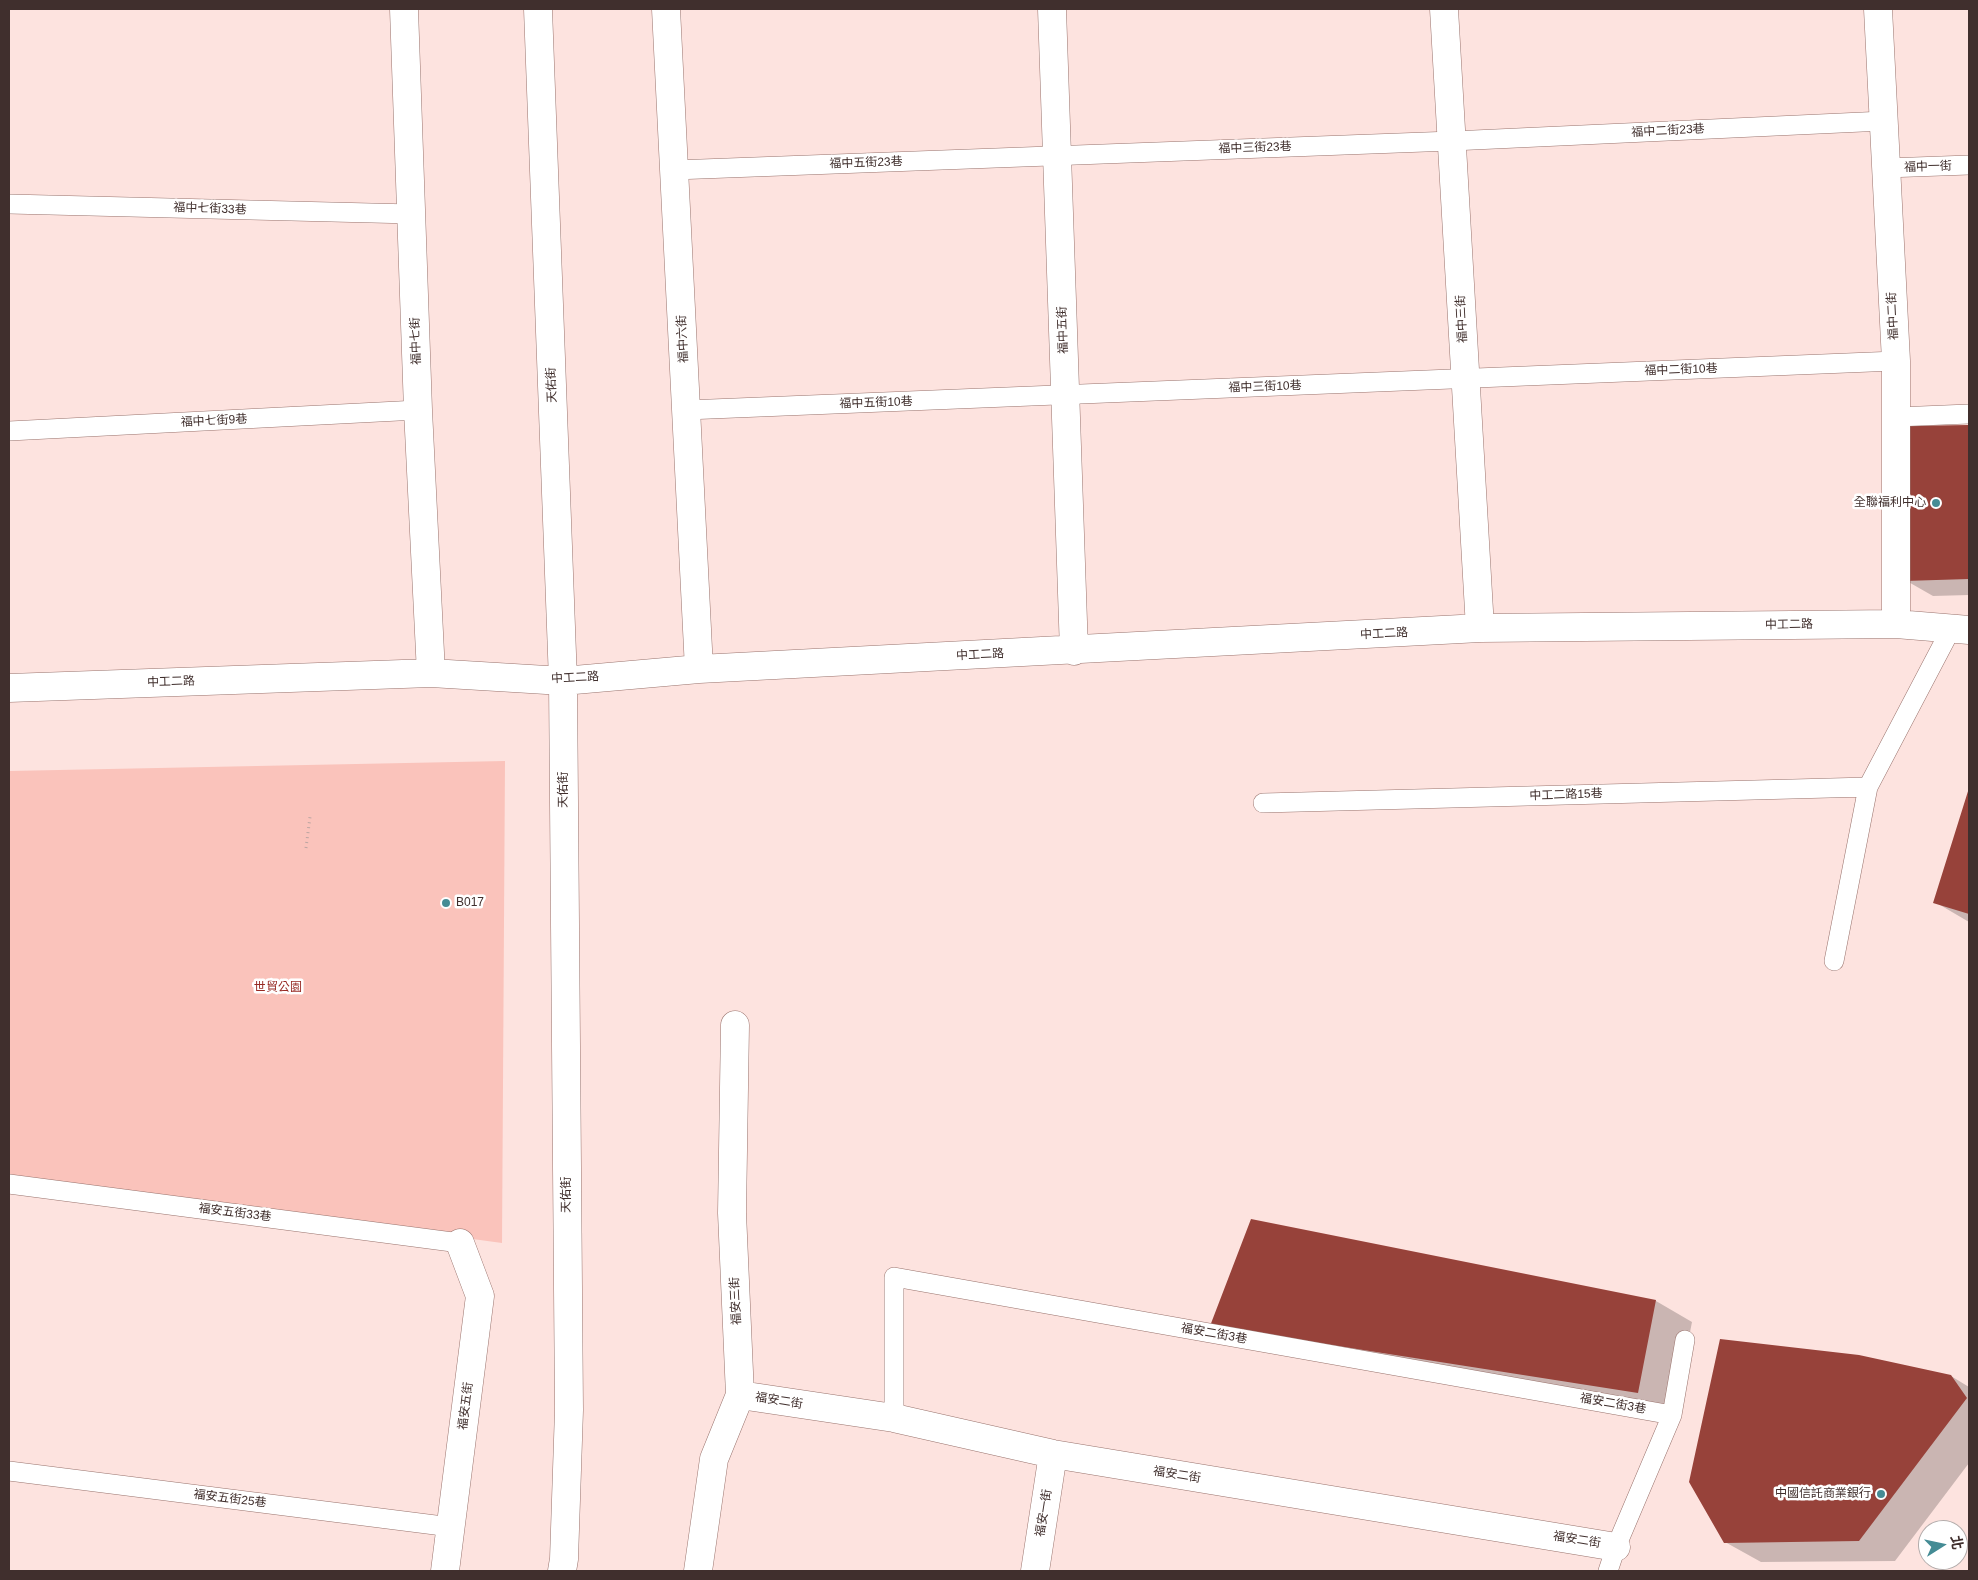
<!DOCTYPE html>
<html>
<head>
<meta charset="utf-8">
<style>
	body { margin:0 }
	#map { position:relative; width:1978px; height:1580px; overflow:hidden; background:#fde3df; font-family:Helvetica,"Noto Sans TC",sans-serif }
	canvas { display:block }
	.frame { position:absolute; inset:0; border:10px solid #402f2d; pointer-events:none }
	.north { position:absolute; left:1918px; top:1520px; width:50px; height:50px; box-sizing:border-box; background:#fff; border:1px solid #b3acab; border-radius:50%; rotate:80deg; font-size:14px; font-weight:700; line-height:20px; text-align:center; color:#402f2d }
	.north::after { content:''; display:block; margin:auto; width:18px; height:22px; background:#458c95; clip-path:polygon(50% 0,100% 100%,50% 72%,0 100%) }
</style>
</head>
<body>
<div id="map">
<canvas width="1978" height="1580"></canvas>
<div class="frame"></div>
<div class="north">北</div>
</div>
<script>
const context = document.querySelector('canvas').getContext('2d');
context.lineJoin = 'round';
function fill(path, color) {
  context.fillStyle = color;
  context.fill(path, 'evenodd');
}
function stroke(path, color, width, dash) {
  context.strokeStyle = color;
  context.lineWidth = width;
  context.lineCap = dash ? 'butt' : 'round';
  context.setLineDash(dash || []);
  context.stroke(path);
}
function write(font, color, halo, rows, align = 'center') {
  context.font = font + ' Helvetica,"Noto Sans TC",sans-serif';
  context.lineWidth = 5;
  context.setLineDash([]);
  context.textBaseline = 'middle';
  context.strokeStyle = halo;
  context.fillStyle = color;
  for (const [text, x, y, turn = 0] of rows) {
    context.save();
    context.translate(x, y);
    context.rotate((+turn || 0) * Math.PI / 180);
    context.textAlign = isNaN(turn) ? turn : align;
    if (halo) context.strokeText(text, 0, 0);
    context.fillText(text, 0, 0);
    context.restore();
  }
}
const green = new Path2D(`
	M 505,761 L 502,1243 L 9,1176 L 9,771 Z`);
const shadow = new Path2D(`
	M 1969,426 L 1969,595 L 1933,596 L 1905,580 L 1902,427 Z
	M 1969,790 L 1969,922 L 1935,902 Z
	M 1251,1220 L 1656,1301 L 1692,1322 L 1674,1413 L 1247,1346 Z
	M 1951,1376 L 1969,1387 L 1969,1463 L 1895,1561 L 1761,1562 L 1725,1542 Z`);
const building = new Path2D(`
	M 1969,425 L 1969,579 L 1904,581 L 1901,426 Z
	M 1969,788 L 1969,914 L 1933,903 Z
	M 1251,1219 L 1656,1300 L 1638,1393 L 1210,1326 Z
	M 1720,1339 L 1859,1355 L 1951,1375 L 1967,1398 L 1859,1541 L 1724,1543 L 1689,1482 Z`);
const path = new Path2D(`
	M 306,848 L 310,817`);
const service = new Path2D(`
	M 1886,168 L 1969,165
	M 674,170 L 1452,141 L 1884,121
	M 9,204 L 412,214
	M 686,410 L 1896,361
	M 1896,417 L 1969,414
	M 9,431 L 418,410
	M 1263,803 L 1868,787
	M 1834,961 L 1868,787 L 1951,629
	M 9,1184 L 460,1243
	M 894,1418 L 894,1277 L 1672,1415
	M 9,1471 L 451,1527
	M 1608,1571 L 1616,1547 L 1672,1415 L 1685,1340`);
const minor = new Path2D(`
	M 404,9 L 418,410 L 431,673
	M 538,9 L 563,681 L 569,1410 L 564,1559 L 562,1571
	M 666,9 L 699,669
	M 1052,9 L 1074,651
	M 1444,9 L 1480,628
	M 1878,9 L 1896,361 L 1896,624
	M 9,688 L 431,673 L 563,681 L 699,669 L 1480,628 L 1896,624 L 1969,630
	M 740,1395 L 894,1418 L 1053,1454 L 1616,1547
	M 445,1571 L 480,1296 L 460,1243
	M 698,1571 L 714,1459 L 740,1395 L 732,1213 L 735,1025
	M 1035,1571 L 1053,1454`);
const markers = [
	[1936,503,5,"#458c95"],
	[446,903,5,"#458c95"],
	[1881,1494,5,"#458c95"]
];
const streetNames = [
	["福中二街23巷",1668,131,-3],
	["福中三街23巷",1255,148,-2],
	["福中五街23巷",866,163,-2],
	["福中一街",1928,167,-2],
	["福中七街33巷",210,209,2],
	["福中二街",1893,316,-93],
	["福中三街",1462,319,-93],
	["福中五街",1063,330,-92],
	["福中六街",683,339,-93],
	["福中七街",416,341,-92],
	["福中二街10巷",1681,370,-2],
	["天佑街",552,385,-92],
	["福中三街10巷",1265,387,-2],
	["福中五街10巷",876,403,-2],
	["福中七街9巷",214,421,-3],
	["中工二路",1789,625,-1],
	["中工二路",1384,634,-3],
	["中工二路",980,655,-3],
	["中工二路",575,678,-3],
	["中工二路",171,682,-2],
	["天佑街",564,790,-90],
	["中工二路15巷",1566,795,-2],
	["天佑街",567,1195,-90],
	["福安五街33巷",235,1213,7],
	["福安三街",736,1301,-93],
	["福安二街3巷",1214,1334,10],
	["福安二街",779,1401,9],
	["福安二街3巷",1613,1404,10],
	["福安五街",466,1406,-83],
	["福安二街",1177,1475,9],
	["福安五街25巷",230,1499,7],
	["福安一街",1044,1513,-81],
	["福安二街",1577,1540,9]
];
const poiNames = [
	["全聯福利中心",1926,503],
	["B017",456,903,"left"],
	["中國信託商業銀行",1871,1494]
];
const parkNames = [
	["世貿公園",278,988]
];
fill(green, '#fac3bb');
fill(shadow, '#0003');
fill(building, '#97423a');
stroke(service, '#99736d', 20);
stroke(minor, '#99736d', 29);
stroke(path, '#bca5a2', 3, [1, 4]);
stroke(service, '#fff', 19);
stroke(minor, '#fff', 28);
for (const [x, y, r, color] of markers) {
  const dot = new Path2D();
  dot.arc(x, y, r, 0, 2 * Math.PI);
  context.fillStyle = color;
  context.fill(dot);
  stroke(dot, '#fff', 2);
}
write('12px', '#402f2d', '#fff', streetNames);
write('12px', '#402f2d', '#fff', poiNames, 'right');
write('12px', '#972a24', '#fff', parkNames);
</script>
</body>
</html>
